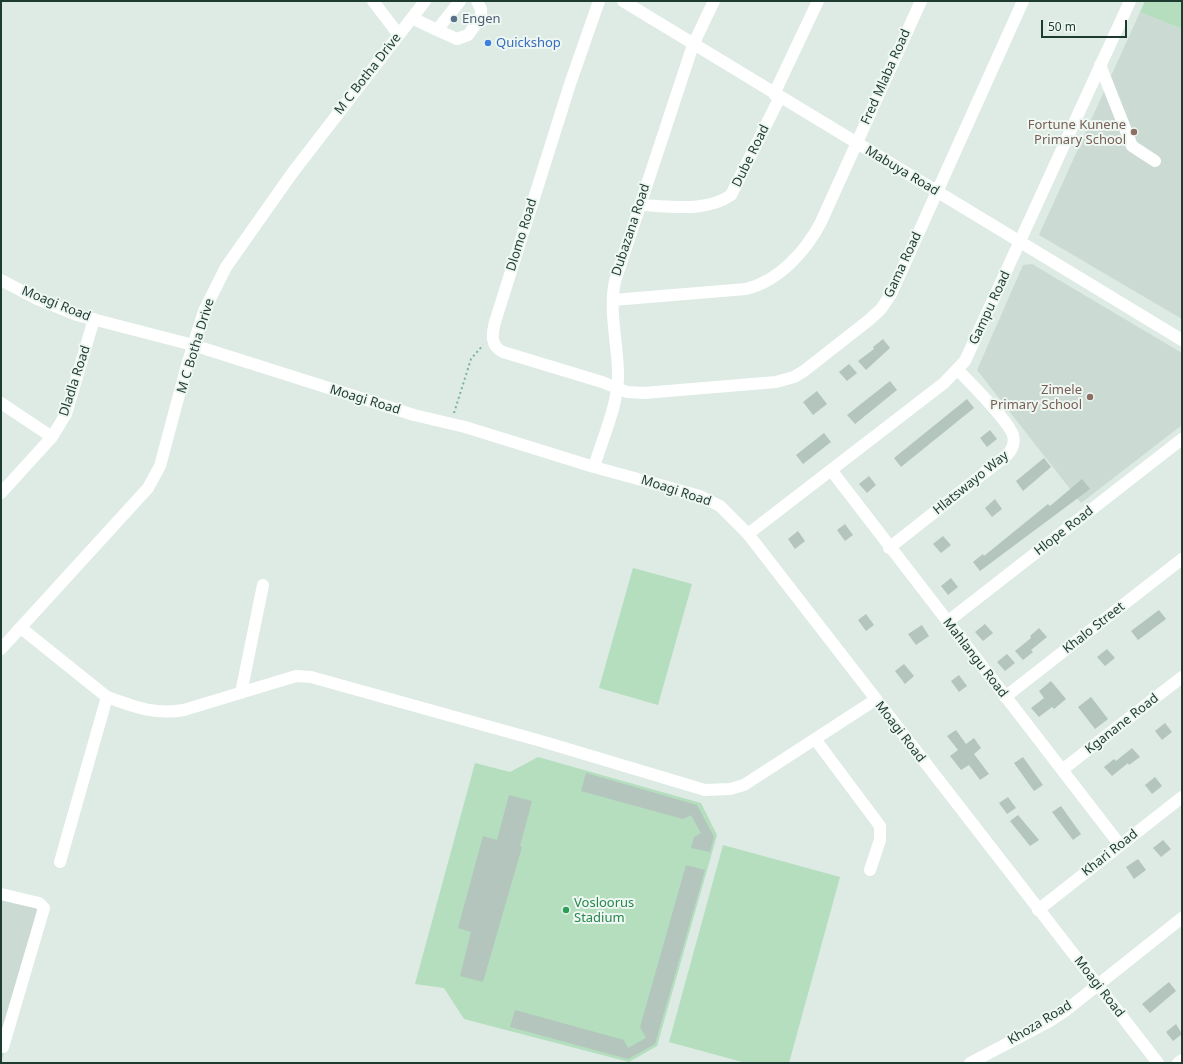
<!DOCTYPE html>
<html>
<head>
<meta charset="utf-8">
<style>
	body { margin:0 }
	#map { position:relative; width:1183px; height:1064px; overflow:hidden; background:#ddebe4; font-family:"Noto Sans",sans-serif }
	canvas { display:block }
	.frame { position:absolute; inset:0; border:2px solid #1e3b32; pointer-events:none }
	.scale { position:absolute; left:1041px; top:20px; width:86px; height:18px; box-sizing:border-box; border:2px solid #1e3b32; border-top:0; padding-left:5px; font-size:12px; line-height:14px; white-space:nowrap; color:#1e3b32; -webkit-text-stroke:3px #eef7f2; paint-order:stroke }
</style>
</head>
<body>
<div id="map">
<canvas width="1183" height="1064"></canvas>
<div class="frame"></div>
<div class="scale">50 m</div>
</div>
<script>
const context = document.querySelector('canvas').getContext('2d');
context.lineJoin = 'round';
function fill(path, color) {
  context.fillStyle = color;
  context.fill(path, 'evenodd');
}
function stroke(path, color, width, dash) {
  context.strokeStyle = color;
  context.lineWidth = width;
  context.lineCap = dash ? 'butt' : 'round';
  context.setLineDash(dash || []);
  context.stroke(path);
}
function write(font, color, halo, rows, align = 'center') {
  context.font = font + ' "Noto Sans",sans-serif';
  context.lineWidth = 4;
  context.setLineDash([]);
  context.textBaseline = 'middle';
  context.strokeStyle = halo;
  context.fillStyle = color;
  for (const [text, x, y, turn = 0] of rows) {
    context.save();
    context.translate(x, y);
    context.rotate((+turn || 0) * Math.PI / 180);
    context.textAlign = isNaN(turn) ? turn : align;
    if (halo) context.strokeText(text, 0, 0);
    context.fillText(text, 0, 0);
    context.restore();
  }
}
const built = new Path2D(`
	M 1140,12 L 1182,29 L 1182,319 L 1039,235 Z
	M 1032,264 L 1182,353 L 1182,425 L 1081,503 L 977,370 L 1023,265 Z
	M 1,891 L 48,903 L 1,1063 Z`);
const green = new Path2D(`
	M 1145,1 L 1182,1 L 1182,29 L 1140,12 Z
	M 633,568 L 692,584 L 658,705 L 599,688 Z
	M 538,757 L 701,803 L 717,835 L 657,1046 L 629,1062 L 464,1019 L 444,988 L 415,984 L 475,763 L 510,772 Z
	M 723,845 L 840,877 L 789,1063 L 746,1063 L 669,1042 Z`);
const building = new Path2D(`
	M 883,339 L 890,348 L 866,370 L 858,361 L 874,349 L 873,347 Z
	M 849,364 L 857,373 L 847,381 L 839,372 Z
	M 890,381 L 897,390 L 855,424 L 847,415 Z
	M 817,391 L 827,404 L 813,415 L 803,402 Z
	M 967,399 L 974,408 L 901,467 L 894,458 Z
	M 990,430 L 997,439 L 987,447 L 980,438 Z
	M 824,433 L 831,442 L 803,464 L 796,455 Z
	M 1044,458 L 1051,467 L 1023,491 L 1016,481 Z
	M 869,476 L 876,485 L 867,493 L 859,484 Z
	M 1082,479 L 1090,489 L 980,571 L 973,562 L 983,554 L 984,556 L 1048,504 L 1050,506 Z
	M 995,499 L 1002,509 L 992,517 L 985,508 Z
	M 845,524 L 853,535 L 845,541 L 837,530 Z
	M 798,531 L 805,541 L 795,549 L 788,539 Z
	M 943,536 L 951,545 L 941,553 L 933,544 Z
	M 951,578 L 958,587 L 948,595 L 941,586 Z
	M 1159,610 L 1166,619 L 1138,640 L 1131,631 Z
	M 866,614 L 874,625 L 866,631 L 858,620 Z
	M 985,624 L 993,633 L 983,641 L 975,632 Z
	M 922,625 L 929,636 L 916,645 L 908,634 Z
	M 1039,628 L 1047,637 L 1031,650 L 1033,652 L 1023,660 L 1015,651 L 1031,638 L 1030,636 Z
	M 1107,649 L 1115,658 L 1105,666 L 1097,657 Z
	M 1007,654 L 1015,663 L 1005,671 L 997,662 Z
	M 904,664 L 914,676 L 905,684 L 895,671 Z
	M 959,675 L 967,686 L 959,692 L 951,681 Z
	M 1051,681 L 1066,699 L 1054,709 L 1052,707 L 1039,717 L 1031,708 L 1044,698 L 1039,691 Z
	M 1091,697 L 1108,719 L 1095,729 L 1078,707 Z
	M 1165,723 L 1172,732 L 1162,740 L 1155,731 Z
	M 956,730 L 966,744 L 974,738 L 981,748 L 974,754 L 989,774 L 980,780 L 969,765 L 961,770 L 950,756 L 958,750 L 947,736 Z
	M 1132,748 L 1140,757 L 1129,765 L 1128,763 L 1112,776 L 1104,767 L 1114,759 L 1116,761 Z
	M 1023,757 L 1043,785 L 1034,791 L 1014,763 Z
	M 586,773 L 697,805 L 714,837 L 710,852 L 691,848 L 694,837 L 701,833 L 691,815 L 683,819 L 581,791 Z
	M 1155,777 L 1162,786 L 1152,794 L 1145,785 Z
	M 509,795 L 532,801 L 520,846 L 522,847 L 483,982 L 460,976 L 471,932 L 458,928 L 483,836 L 497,840 Z
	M 1008,797 L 1016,808 L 1007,814 L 999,803 Z
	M 1061,806 L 1081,834 L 1073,840 L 1052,812 Z
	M 1018,815 L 1039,840 L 1030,846 L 1010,821 Z
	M 1163,840 L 1171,849 L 1161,857 L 1153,848 Z
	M 1138,859 L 1146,870 L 1134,879 L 1126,867 Z
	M 686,865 L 705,870 L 655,1044 L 628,1059 L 510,1027 L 515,1010 L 624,1040 L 628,1048 L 646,1038 L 640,1027 Z
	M 1169,982 L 1176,991 L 1150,1013 L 1142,1004 Z
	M 1176,1024 L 1182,1034 L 1173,1041 L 1166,1032 Z`);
const path = new Path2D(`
	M 454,413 L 471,359 L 483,345`);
const minor = new Path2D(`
	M 373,1 L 399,35
	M 599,1 L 570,84 L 495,322 C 492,334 490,346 503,352 L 602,382 L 627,392 L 644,393 L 776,382 L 794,377 L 804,371 L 869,320 L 881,309 L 891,294 L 1023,1
	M 623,1 L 1182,340
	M 412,18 L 437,30 L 460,1
	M 437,30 L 457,39 L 468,35 L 481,17 L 481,9 L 477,1
	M 1100,65 L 1132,146 L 1155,161
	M 774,94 L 818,1
	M 640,205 C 668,206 706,213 731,195 L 780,97
	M 1,280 L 37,299 L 77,315 L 193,345 L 414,415 L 465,427 L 594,467 L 700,496 L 720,506 L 748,534 L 1158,1063
	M 613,300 L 746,289 C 779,281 806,251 821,222 L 921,1
	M 1,403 L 52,437
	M 594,467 C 602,440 617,407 618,379 C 619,347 608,313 615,281 L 693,45 L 714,1
	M 831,470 L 1120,845
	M 1,493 L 52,437 L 66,414 L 94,319
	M 748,534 L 944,383 L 965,361 L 1130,1
	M 889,548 L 1007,455 C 1012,450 1015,443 1013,435 C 1007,419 971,384 958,370
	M 947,622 L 1182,439
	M 21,628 L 107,697 L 60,862
	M 1,649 L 148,488 L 160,466 L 187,365 L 204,311 L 226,267 L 293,172 L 425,1
	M 241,693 L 263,585
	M 107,697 C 135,707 154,715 184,710 L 296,676 L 311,677 L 541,741 L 705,790 L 730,789 L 744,785 L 875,700
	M 1005,697 L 1182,559
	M 815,739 L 880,826 L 880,840 L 870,870
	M 1062,770 L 1182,677
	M 1,894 L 39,903 L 44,908 L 3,1047
	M 1038,910 L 1182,797
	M 970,1063 L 1050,1021 L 1065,1011 L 1182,918
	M 1178,1063 L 1182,1060`);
const markers = [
	[454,19,4,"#5c6f8a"],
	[488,43,4,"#3f7fe0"],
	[1134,132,4,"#8d6e63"],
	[1090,397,4,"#8d6e63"],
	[566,910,4,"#2e9e5b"]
];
const serviceNames = [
	["Engen",462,19]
];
const shopNames = [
	["Quickshop",496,43]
];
const streetNames = [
	["M C Botha Drive",368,74,-52],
	["Fred Mlaba Road",886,77,-66],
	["Dube Road",751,156,-64],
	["Mabuya Road",902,171,31],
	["Dubazana Road",631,230,-72],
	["Dlomo Road",522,235,-73],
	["Gama Road",903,265,-65],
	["Moagi Road",56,304,22],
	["Gampu Road",990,308,-65],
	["M C Botha Drive",196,346,-73],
	["Dladla Road",75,381,-72],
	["Moagi Road",365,400,17],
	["Hlatswayo Way",971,483,-39],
	["Moagi Road",676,491,18],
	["Hlope Road",1064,531,-38],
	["Khalo Street",1094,628,-38],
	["Mahlangu Road",975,658,52],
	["Kganane Road",1122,724,-38],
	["Moagi Road",900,732,52],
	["Khari Road",1110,853,-38],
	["Moagi Road",1099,987,52],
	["Khoza Road",1040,1023,-31]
];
const educationNames = [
	["Fortune Kunene",1126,125],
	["Primary School",1126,140],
	["Zimele",1082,390],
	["Primary School",1082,405]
];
const leisureNames = [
	["Vosloorus",574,903],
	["Stadium",574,918]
];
fill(built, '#cbdad3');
fill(green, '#b4debe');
fill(building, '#b3c5bd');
stroke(path, '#7bb19e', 2, [2, 3]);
stroke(minor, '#fff', 12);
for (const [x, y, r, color] of markers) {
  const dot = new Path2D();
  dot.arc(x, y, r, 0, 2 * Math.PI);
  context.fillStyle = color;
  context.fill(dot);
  stroke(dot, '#eef7f2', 1.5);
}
write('13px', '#4e5e75', '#eef7f2', serviceNames, 'left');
write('13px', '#366cbe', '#eef7f2', shopNames, 'left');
write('13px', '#1e3b32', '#eef7f2', streetNames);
write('13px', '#785e54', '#eef7f2', educationNames, 'right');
write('13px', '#27864d', '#eef7f2', leisureNames, 'left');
</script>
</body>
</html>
